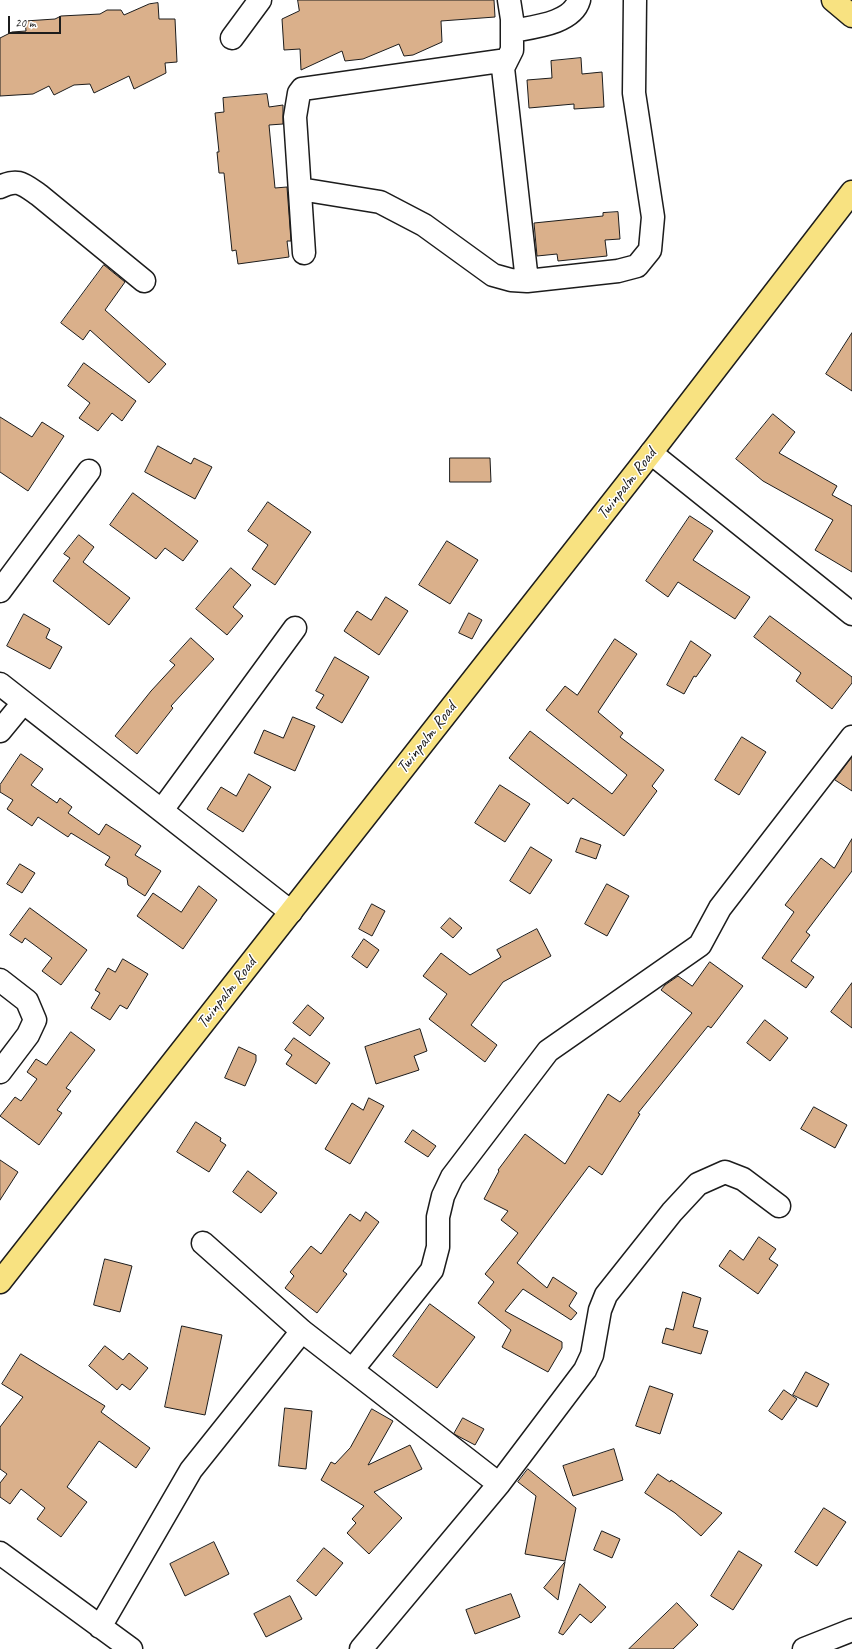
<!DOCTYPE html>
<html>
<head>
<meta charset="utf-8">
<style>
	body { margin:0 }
	#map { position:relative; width:852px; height:1649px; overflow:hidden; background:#fff; font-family:Caveat,sans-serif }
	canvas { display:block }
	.scale { position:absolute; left:8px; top:16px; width:53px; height:18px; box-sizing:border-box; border:2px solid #1c1c1c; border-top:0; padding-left:5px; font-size:12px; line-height:14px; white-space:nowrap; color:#1c1c1c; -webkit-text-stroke:3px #fff; paint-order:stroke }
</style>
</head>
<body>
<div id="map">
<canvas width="852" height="1649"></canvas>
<div class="scale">20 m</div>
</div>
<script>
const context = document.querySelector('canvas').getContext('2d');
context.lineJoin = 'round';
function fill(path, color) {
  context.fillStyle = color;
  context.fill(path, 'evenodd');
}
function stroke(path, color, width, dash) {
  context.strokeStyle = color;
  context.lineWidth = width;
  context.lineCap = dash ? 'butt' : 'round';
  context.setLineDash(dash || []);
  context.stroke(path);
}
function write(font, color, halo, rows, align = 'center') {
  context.font = font + ' Caveat,sans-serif';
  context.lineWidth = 3;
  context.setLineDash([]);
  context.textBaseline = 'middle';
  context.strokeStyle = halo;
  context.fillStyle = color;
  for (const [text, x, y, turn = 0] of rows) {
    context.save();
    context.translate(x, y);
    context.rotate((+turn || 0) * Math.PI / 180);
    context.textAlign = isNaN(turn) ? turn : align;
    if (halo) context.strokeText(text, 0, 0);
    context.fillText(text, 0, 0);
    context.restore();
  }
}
const building = new Path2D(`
	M 298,0 L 494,0 L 495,17 L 441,21 L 442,42 L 413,55 L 404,56 L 399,44 L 363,59 L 345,61 L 342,51 L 301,70 L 300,49 L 284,50 L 282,19 L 299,11 Z
	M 158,3 L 159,19 L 175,19 L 177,62 L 165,63 L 166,73 L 134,89 L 129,76 L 94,93 L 90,84 L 74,85 L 54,95 L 49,86 L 33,94 L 0,96 L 0,38 L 12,32 L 26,31 L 25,21 L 55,19 L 61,16 L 100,14 L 107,10 L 121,10 L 124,15 L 149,4 Z
	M 581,58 L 582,74 L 602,72 L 604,107 L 574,109 L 574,104 L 529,108 L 527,80 L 552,78 L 551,61 Z
	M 267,94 L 269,107 L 283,105 L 283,124 L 269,125 L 275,188 L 287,187 L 291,241 L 287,241 L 289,257 L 238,264 L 236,250 L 232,251 L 224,173 L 219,173 L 217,152 L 219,152 L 215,113 L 224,112 L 223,98 Z
	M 618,212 L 620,239 L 605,240 L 607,256 L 558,261 L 557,254 L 537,256 L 534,223 L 603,216 L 603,213 Z
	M 104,265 L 125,282 L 105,310 L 166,364 L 149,383 L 90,330 L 83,340 L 61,323 Z
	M 852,333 L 852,391 L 826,374 Z
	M 84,363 L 136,401 L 122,421 L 112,413 L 98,431 L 79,418 L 90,403 L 68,386 Z
	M 773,414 L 795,432 L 779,453 L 837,486 L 832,495 L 852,506 L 852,572 L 815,550 L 833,520 L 763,481 L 736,459 Z
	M 0,417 L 32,437 L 42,422 L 64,436 L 28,491 L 0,472 Z
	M 158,446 L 191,464 L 194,458 L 212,467 L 195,499 L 145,472 Z
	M 450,458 L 490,458 L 491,482 L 450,482 Z
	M 133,493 L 198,541 L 183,561 L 165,548 L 156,559 L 110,525 Z
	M 268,502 L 311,532 L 275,585 L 252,569 L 268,545 L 248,531 Z
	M 690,516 L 713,531 L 693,560 L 750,597 L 735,619 L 678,582 L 668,597 L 646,581 Z
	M 79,535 L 94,547 L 83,562 L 130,598 L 109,625 L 53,581 L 70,558 L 64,554 Z
	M 447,541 L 478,560 L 450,604 L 419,585 Z
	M 231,568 L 251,585 L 233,607 L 243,616 L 227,635 L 196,609 Z
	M 386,597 L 408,611 L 379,655 L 344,631 L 357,611 L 371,620 Z
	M 469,613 L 482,620 L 472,639 L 459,633 Z
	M 24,614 L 50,629 L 46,638 L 62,647 L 50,669 L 7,646 Z
	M 770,616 L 852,677 L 852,683 L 832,709 L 796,681 L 801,673 L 754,637 Z
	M 191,638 L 214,659 L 171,706 L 173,708 L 137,754 L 115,736 L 151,691 L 175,665 L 170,661 Z
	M 615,639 L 637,654 L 598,712 L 623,733 L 620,737 L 664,770 L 652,786 L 657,791 L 624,836 L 573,798 L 568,804 L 509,758 L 530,731 L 612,794 L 627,775 L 546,710 L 565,686 L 577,695 Z
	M 691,641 L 711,655 L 696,677 L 694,676 L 684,694 L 667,685 Z
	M 335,657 L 369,677 L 342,723 L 316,708 L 324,695 L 316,691 Z
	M 293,717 L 315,726 L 295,771 L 254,753 L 264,730 L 283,738 Z
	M 742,737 L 766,752 L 739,795 L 715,780 Z
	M 21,754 L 43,769 L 31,785 L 57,803 L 60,798 L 72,807 L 68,813 L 99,835 L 106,824 L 141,846 L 135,855 L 161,871 L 145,896 L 128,885 L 127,878 L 105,865 L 110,857 L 71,833 L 68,837 L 38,817 L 32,826 L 7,809 L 13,800 L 0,792 L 0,785 Z
	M 852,757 L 852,791 L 835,780 Z
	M 249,774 L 271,787 L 243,832 L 207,809 L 221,787 L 236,796 Z
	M 500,785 L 530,804 L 505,842 L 475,823 Z
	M 581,838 L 601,845 L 596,859 L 576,852 Z
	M 852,839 L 852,871 L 806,932 L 810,935 L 791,961 L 814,977 L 806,988 L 762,958 L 794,912 L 785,905 L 821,858 L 834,868 Z
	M 531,847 L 552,860 L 530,894 L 510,881 Z
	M 20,864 L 35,873 L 22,893 L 7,884 Z
	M 607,884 L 629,896 L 607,936 L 585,924 Z
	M 199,886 L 217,900 L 183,949 L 137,916 L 153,893 L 181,912 Z
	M 372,904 L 385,911 L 372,936 L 359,929 Z
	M 30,908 L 87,950 L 61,985 L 42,971 L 52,958 L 25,938 L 22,943 L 10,935 Z
	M 450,918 L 462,928 L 453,938 L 441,928 Z
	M 537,929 L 551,956 L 503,982 L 471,1025 L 497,1045 L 485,1062 L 429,1019 L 447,994 L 423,976 L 441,953 L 470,975 L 501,957 L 497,950 Z
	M 364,939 L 379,950 L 367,968 L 352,957 Z
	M 123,959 L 148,974 L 127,1009 L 120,1005 L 110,1020 L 91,1008 L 100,993 L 95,990 L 108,968 L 115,972 Z
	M 710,962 L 743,986 L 711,1028 L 708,1026 L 638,1113 L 640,1114 L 602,1175 L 589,1166 L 517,1263 L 547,1288 L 553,1277 L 577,1293 L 569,1306 L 577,1313 L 571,1320 L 523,1289 L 505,1311 L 562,1342 L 562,1348 L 548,1372 L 502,1347 L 511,1330 L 478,1303 L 494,1282 L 485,1274 L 518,1233 L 501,1220 L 508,1211 L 484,1199 L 499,1171 L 498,1170 L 525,1134 L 565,1164 L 608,1094 L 620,1102 L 692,1013 L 661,990 L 665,985 L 678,976 L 692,986 Z
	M 852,983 L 852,1028 L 831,1012 Z
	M 308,1005 L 324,1018 L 310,1036 L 293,1023 Z
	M 765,1020 L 788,1038 L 770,1061 L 747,1043 Z
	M 420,1029 L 427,1051 L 414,1056 L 419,1070 L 376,1084 L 365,1047 Z
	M 71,1032 L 95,1050 L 66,1088 L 71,1091 L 57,1110 L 62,1113 L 39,1145 L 0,1116 L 15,1097 L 21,1101 L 37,1079 L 27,1072 L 36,1059 L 46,1065 Z
	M 294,1038 L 330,1063 L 316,1084 L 286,1064 L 292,1055 L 285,1050 Z
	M 239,1047 L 256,1055 L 256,1061 L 245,1086 L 225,1078 Z
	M 369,1098 L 384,1106 L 350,1164 L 325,1149 L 352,1103 L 363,1110 Z
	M 814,1107 L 847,1125 L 835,1148 L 801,1129 Z
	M 196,1122 L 221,1138 L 220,1141 L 226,1145 L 209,1172 L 177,1152 Z
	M 413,1130 L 436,1146 L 428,1157 L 405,1142 Z
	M 0,1160 L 18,1172 L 0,1200 Z
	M 248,1171 L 277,1193 L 261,1213 L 233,1192 Z
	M 366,1212 L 379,1222 L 343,1271 L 347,1274 L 317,1313 L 285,1288 L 294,1276 L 290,1272 L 311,1246 L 321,1254 L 350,1214 L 360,1221 Z
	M 759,1237 L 776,1249 L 769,1259 L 778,1265 L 758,1294 L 719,1266 L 730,1250 L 743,1260 Z
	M 105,1259 L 132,1266 L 120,1312 L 94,1305 Z
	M 683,1292 L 701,1298 L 693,1327 L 708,1331 L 701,1354 L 662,1343 L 666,1328 L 673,1330 Z
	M 430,1304 L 475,1337 L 437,1388 L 393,1356 Z
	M 182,1326 L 222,1335 L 205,1415 L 165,1407 Z
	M 105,1346 L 123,1360 L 129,1353 L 148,1368 L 130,1390 L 122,1384 L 117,1390 L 89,1366 Z
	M 21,1354 L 105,1406 L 101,1412 L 150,1448 L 136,1468 L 99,1441 L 67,1487 L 87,1502 L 61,1537 L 37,1519 L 45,1508 L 21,1489 L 10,1504 L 0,1497 L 0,1483 L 7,1474 L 0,1469 L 0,1427 L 23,1397 L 2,1384 Z
	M 806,1372 L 829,1384 L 817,1407 L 793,1395 Z
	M 650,1386 L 673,1394 L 660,1434 L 636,1426 Z
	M 784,1390 L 797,1399 L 782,1420 L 769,1411 Z
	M 285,1408 L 312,1411 L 306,1469 L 279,1466 Z
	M 372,1409 L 393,1421 L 368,1465 L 410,1445 L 422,1469 L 374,1492 L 402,1518 L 369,1554 L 347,1533 L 356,1523 L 352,1519 L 364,1506 L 321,1480 L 331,1462 L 335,1464 L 350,1448 Z
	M 463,1418 L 484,1429 L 475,1445 L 454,1434 Z
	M 614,1449 L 623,1480 L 573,1496 L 563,1466 Z
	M 528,1469 L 576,1508 L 565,1561 L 525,1554 L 536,1496 L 518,1482 Z
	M 658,1474 L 670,1482 L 671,1480 L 722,1513 L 701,1536 L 675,1513 L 645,1493 Z
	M 824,1508 L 846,1522 L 817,1566 L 795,1552 Z
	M 602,1531 L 620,1539 L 612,1558 L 594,1550 Z
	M 214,1542 L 229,1574 L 185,1596 L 170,1564 Z
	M 324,1548 L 343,1563 L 316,1596 L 297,1581 Z
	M 739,1551 L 762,1565 L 733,1610 L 711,1596 Z
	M 565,1562 L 558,1600 L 544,1588 Z
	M 580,1584 L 606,1607 L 591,1623 L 580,1614 L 563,1635 L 559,1633 Z
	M 511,1594 L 520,1617 L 475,1634 L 466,1610 Z
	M 290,1596 L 302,1619 L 266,1637 L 254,1614 Z
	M 677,1603 L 698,1625 L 673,1649 L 629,1649 Z`);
const minor = new Path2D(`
	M 509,0 L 512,19 L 512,50 L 503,68 L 527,281
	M 512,31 C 532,27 572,24 579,0
	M 232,38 L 260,0
	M 0,187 C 18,178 23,184 39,195 L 144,281
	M 300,189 L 380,202 L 424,225 L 493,275 L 511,280 L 527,281 L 618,271 L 637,266 L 650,250 L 653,217 L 634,93 L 635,0
	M 304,253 L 295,117 L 299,93 L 302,89 L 507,60
	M 651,453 L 852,614
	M 0,591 L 89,471
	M 0,684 L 291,912
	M 0,731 L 23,703
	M 162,810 L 295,628
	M 0,980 L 27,1001 L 35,1020 L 28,1035 L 0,1072
	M 203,1243 L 302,1331 L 499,1484
	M 353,1369 L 432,1270 L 438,1247 L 438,1217 L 443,1196 L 452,1177 L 548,1051 L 700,945 L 720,908 L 852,737
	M 0,1553 L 131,1649
	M 100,1627 L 191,1470 L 302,1331
	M 361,1649 L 499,1484 L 585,1370 L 592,1355 L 600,1310 L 606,1295 L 672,1212 L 698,1184 L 725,1172 L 743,1179 L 779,1206
	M 804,1649 L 852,1630`);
const major = new Path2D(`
	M 833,0 L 852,16
	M 0,1282 L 651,453 L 852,192`);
const streetNames = [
	["Twinpalm Road",627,484,-52],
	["Twinpalm Road",427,738,-52],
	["Twinpalm Road",227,993,-52]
];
fill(building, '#dab08b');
stroke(building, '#1c1c1c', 1);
stroke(minor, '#1c1c1c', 25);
stroke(major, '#1c1c1c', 25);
stroke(minor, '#fff', 22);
stroke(major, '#f8e281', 22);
write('17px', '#1c1c1c', '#fff', streetNames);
</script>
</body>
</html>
